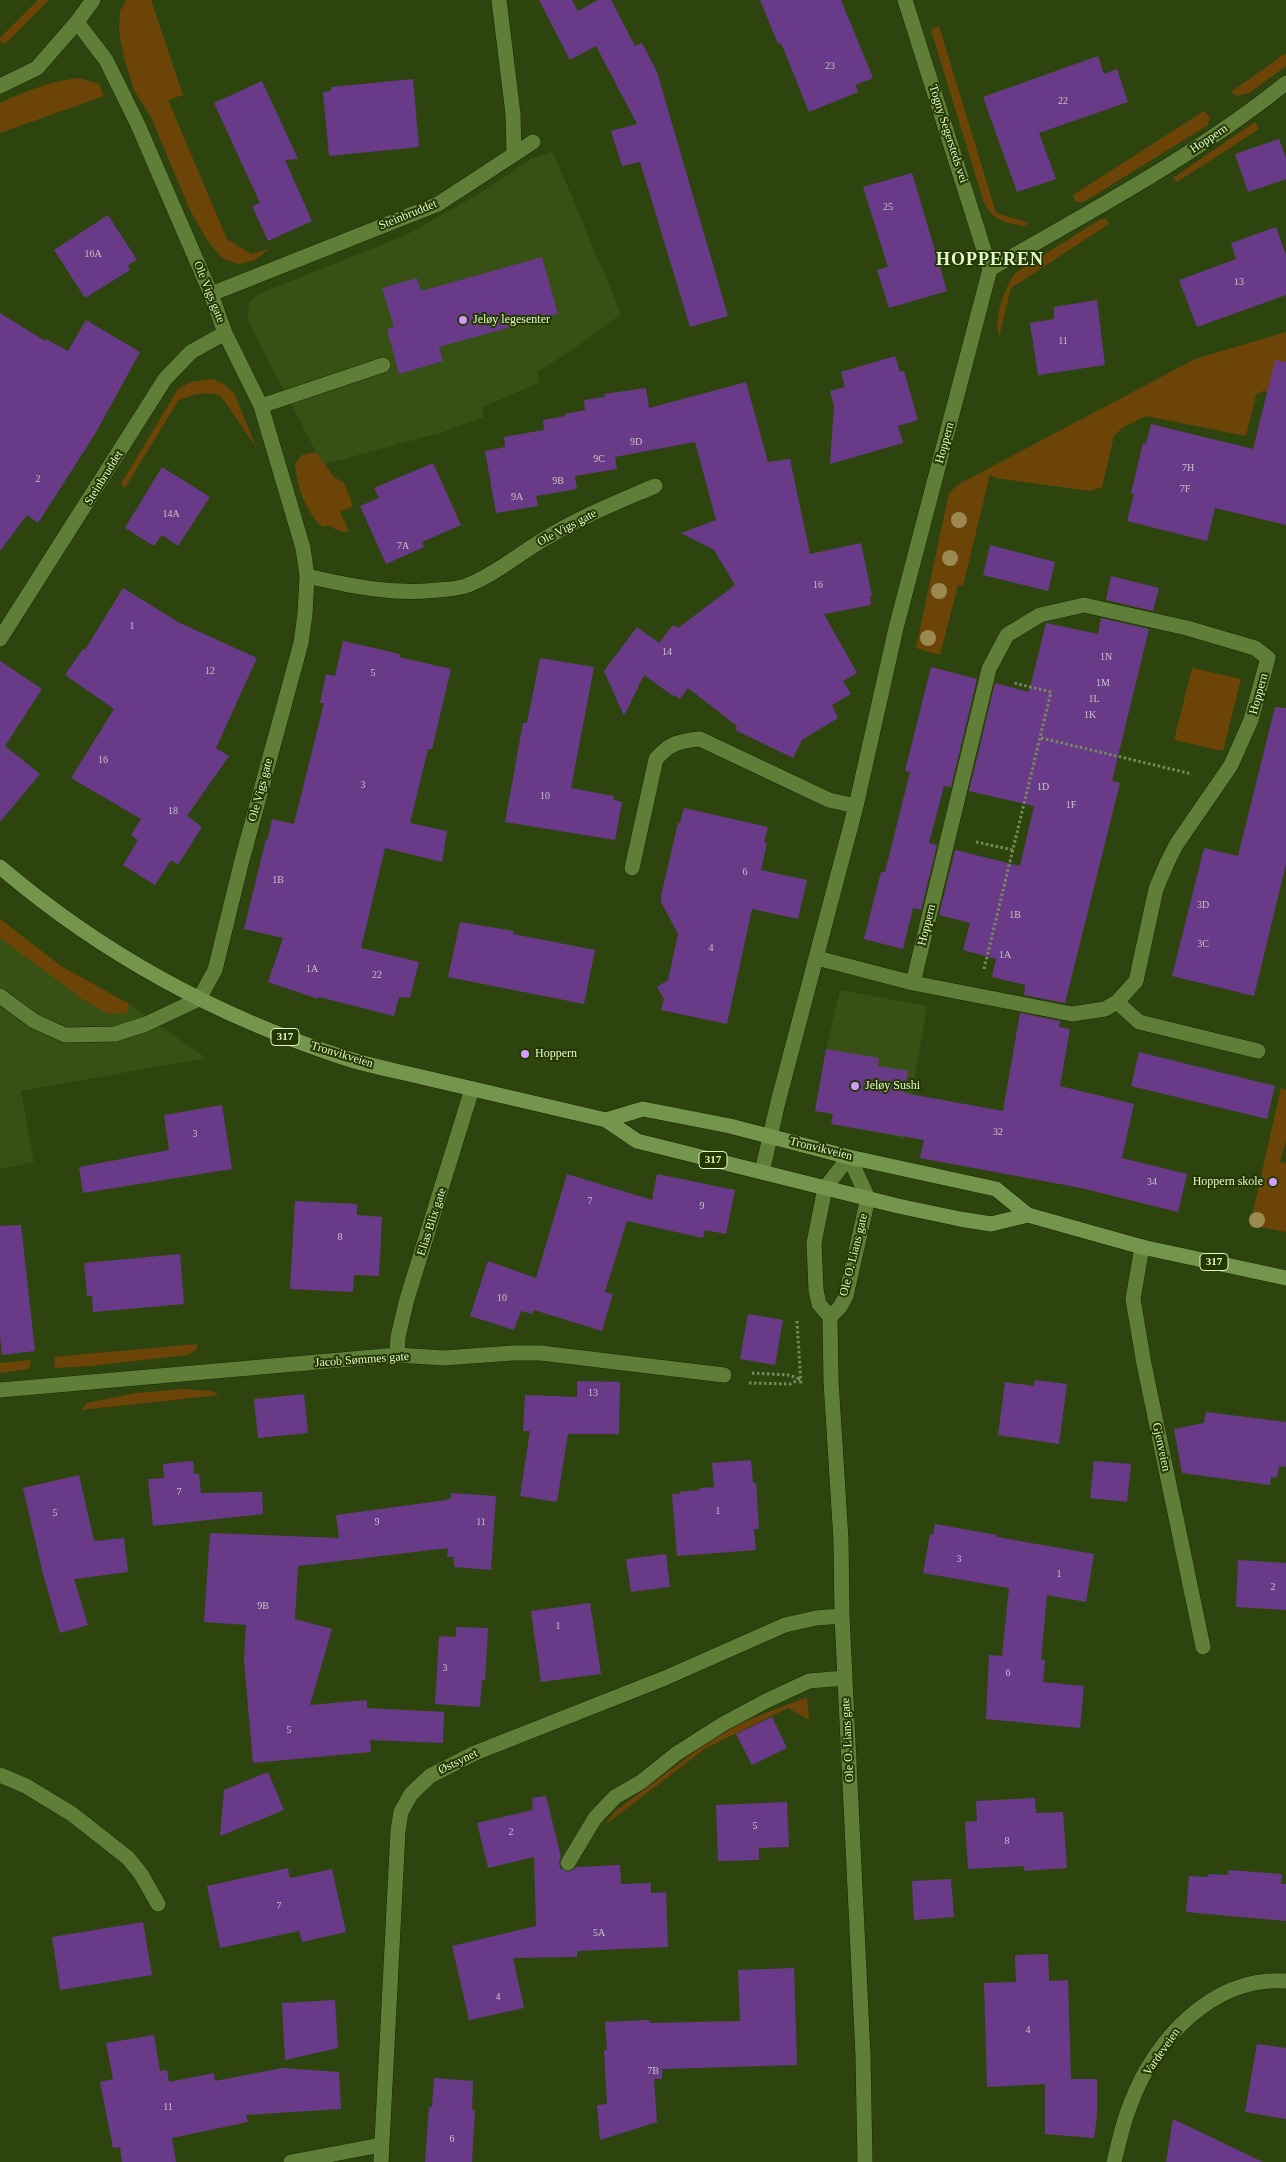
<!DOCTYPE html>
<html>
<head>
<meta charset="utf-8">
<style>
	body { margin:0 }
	canvas { display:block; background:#2e440e }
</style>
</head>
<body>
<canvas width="1286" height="2162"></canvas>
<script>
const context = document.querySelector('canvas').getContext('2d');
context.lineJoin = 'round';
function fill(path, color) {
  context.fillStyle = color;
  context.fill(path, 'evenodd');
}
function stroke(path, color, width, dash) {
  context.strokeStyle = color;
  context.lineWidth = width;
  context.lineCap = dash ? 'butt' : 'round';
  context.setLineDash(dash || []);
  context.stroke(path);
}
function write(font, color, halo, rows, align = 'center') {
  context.font = font + ' Georgia,serif';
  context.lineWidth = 4;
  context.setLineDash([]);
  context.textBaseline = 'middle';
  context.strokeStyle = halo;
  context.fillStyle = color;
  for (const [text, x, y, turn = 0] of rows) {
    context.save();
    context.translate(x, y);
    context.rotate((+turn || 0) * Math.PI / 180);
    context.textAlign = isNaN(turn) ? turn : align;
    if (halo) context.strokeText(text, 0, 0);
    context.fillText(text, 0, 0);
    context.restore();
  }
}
const built = new Path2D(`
	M 553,152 L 621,314 L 578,346 L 537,372 L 540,382 L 483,407 L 483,417 L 443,432 L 325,464 L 316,452 L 248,321 L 249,303 L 257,295 L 406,235 L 484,191 L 530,159 Z
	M 0,919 L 61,966 L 129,1004 L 206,1058 L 21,1091 L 34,1162 L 0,1169 Z
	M 840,990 L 927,1006 L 904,1140 L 890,1135 L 831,1124 L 833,1114 L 815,1111 L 826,1049 Z`);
const green = new Path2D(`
	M 38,0 L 49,0 L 5,44 L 0,41 L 0,38 Z
	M 126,0 L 151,0 L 183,95 L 168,100 L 227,239 L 251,254 L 269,249 L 255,260 L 238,264 L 222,258 L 207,240 L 190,210 L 151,117 L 134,90 L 125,61 L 119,32 L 120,11 Z
	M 939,26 L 996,213 L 1029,223 L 1024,226 C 1004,222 995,222 984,203 L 931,30 Z
	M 1286,53 L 1286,66 L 1249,93 L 1237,96 L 1231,92 Z
	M 79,78 L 99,84 L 104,96 L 0,133 L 0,103 C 26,91 51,81 79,78 Z
	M 1204,111 L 1210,117 L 1208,125 L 1095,195 L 1083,202 L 1076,202 L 1073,195 Z
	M 1255,122 L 1259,129 L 1177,182 L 1173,178 Z
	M 1101,219 L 1106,219 L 1109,224 L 1011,288 L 999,337 C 994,317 1004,289 1015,273 Z
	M 1286,332 L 1286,395 L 1263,391 L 1256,395 L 1246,436 L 1146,416 L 1122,428 L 1114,436 L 1102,487 L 1090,491 L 995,478 L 990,474 L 963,586 L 958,585 L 940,655 L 916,648 L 949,493 L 959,484 L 1195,359 Z
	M 212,379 L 224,384 L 234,393 L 256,447 L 221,396 C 209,390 189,395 178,401 L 125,488 L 121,484 L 178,389 L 191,382 Z
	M 316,452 L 334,477 L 344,483 L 353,506 L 340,512 L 349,531 C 341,533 336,530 329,525 L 322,527 C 305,510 297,487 295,464 L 302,455 Z
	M 1192,668 L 1241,679 L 1223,751 L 1174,740 Z
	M 0,919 L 61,966 L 129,1004 L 128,1011 L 124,1014 L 106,1013 L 84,1000 L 0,938 Z
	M 1281,1088 L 1286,1090 L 1286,1141 L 1280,1162 L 1286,1163 L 1286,1232 L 1250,1225 Z
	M 197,1344 L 197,1349 L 187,1355 L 90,1366 L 55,1368 L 54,1357 Z
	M 31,1360 L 29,1369 L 0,1373 L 0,1363 Z
	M 183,1389 L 212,1391 L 219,1395 L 81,1410 L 87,1403 L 136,1393 Z
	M 807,1697 L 809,1720 L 788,1708 L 706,1748 L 606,1824 L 613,1813 L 709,1741 L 743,1722 Z`);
const building = new Path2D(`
	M 539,0 L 572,0 L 578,11 L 598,0 L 611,0 L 635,46 L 642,43 L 657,72 L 728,316 L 690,327 L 640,162 L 622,166 L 611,131 L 637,124 L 596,46 L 570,60 Z
	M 760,0 L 841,0 L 873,78 L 855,85 L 858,92 L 809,112 L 781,43 L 778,44 Z
	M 1098,56 L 1104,74 L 1117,69 L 1128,102 L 1039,133 L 1056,179 L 1017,192 L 983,97 Z
	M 413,79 L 419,147 L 329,156 L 323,92 L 331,91 L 331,87 Z
	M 262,81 L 298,159 L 285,160 L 312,221 L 268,241 L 252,206 L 260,203 L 214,103 Z
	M 1279,139 L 1286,158 L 1286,179 L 1248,192 L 1235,154 Z
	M 912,173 L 947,291 L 889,308 L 877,270 L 888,267 L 863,187 Z
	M 108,215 L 137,260 L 128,265 L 130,270 L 85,298 L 54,250 Z
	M 1276,227 L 1286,255 L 1286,295 L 1197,327 L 1179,280 L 1236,259 L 1231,243 Z
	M 542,257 L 558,314 L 439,347 L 443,361 L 399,374 L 387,329 L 394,327 L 382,288 L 417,278 L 421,291 Z
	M 1097,300 L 1105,365 L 1038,375 L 1030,323 L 1054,319 L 1054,307 Z
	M 0,313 L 45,341 L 46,339 L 68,351 L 86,320 L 140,352 L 95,434 L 38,523 L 27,515 L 0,551 Z
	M 895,356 L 900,372 L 904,371 L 918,420 L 898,426 L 903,443 L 830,464 L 834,406 L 830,391 L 845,387 L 841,372 Z
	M 1275,360 L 1286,362 L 1286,525 L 1215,508 L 1207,541 L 1127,521 L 1134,494 L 1131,493 L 1143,443 L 1146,444 L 1151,424 L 1253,449 Z
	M 746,382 L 768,462 L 790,459 L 810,554 L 861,543 L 872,596 L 870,597 L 871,605 L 824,614 L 857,673 L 843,681 L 851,694 L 832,705 L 838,718 L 802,740 L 793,758 L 735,730 L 737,726 L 688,688 L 680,699 L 674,695 L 673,696 L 644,675 L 624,716 L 604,671 L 637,627 L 659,643 L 673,625 L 678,628 L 735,585 L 714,550 L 681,533 L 716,520 L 695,442 L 615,457 L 617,469 L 575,476 L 577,489 L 536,496 L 538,506 L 496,513 L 485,451 L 505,447 L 504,437 L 544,430 L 543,420 L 565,416 L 565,414 L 585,410 L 584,400 L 605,397 L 604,394 L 646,388 L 649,408 Z
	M 433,463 L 461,525 L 422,542 L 424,547 L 386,564 L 360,506 L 379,498 L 374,488 Z
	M 162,467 L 210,497 L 178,546 L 162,535 L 154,546 L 125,528 Z
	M 990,545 L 1055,562 L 1048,591 L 983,575 Z
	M 1111,576 L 1159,588 L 1153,611 L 1106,600 Z
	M 123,588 L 180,623 L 257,658 L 216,748 L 229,756 L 187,816 L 202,827 L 178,865 L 171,860 L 155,885 L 123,865 L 138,840 L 131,835 L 141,819 L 71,778 L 114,709 L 65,675 L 83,649 L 85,650 Z
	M 1101,618 L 1149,629 L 1112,781 L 1120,783 L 1065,1003 L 1024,995 L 1025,985 L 992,977 L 996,959 L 963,950 L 970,923 L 939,915 L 955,850 L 1020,866 L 1034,806 L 969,791 L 995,683 L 1029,692 L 1046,623 L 1098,634 Z
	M 343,641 L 400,654 L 399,657 L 451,669 L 432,749 L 428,749 L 410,823 L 447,831 L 442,862 L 385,848 L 361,948 L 419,962 L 410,998 L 399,997 L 394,1016 L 319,997 L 318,999 L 268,982 L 283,938 L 244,929 L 266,839 L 268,839 L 272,819 L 294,824 L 324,703 L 320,703 L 326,674 L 335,676 Z
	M 540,658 L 594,667 L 571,788 L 614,796 L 613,800 L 622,802 L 615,840 L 505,822 L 523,723 L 527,723 Z
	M 0,661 L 42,689 L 5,746 L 40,774 L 0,822 Z
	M 931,667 L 977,679 L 951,787 L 944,786 L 929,843 L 937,845 L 921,910 L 913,908 L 903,949 L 864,939 L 881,872 L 885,872 L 910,772 L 905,771 Z
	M 1275,707 L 1286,708 L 1286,864 L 1254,996 L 1172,976 L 1204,848 L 1238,856 Z
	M 684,808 L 768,827 L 764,842 L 767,843 L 761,870 L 807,880 L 798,919 L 752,909 L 727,1024 L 661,1010 L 664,999 L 657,987 L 668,980 L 678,934 L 661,902 L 661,896 L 678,823 L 680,823 Z
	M 460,922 L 514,931 L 513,934 L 595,950 L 584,1004 L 448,977 Z
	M 1020,1013 L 1060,1021 L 1059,1027 L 1070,1029 L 1060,1086 L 1134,1104 L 1122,1158 L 1187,1174 L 1178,1212 L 1081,1188 L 920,1158 L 924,1140 L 831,1124 L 833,1114 L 815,1111 L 826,1049 L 879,1058 L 878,1066 L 908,1071 L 904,1093 L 1003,1111 Z
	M 1139,1052 L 1275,1086 L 1267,1119 L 1131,1086 Z
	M 222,1105 L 232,1169 L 83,1193 L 79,1167 L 169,1150 L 164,1115 Z
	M 567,1174 L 652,1200 L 657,1174 L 735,1190 L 726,1234 L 705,1230 L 703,1238 L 627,1221 L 605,1292 L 613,1294 L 602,1331 L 534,1310 L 532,1314 L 521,1311 L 514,1330 L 470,1316 L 488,1261 L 536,1278 Z
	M 295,1201 L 357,1204 L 357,1215 L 382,1217 L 379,1276 L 354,1275 L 353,1292 L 290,1289 Z
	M 21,1225 L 35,1351 L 2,1355 L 0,1335 L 0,1226 Z
	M 180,1254 L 184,1304 L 93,1312 L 92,1296 L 87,1296 L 84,1263 Z
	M 748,1314 L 783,1320 L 775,1365 L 740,1359 Z
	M 1035,1380 L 1067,1384 L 1059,1444 L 998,1435 L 1005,1382 L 1034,1386 Z
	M 577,1381 L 620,1382 L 619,1434 L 568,1434 L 557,1502 L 520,1496 L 530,1431 L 523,1431 L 525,1395 L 577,1397 Z
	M 304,1394 L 308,1433 L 258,1438 L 254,1399 Z
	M 1206,1412 L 1286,1422 L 1286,1467 L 1279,1466 L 1277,1478 L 1271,1477 L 1270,1485 L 1182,1473 L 1174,1429 L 1204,1423 Z
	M 751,1460 L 753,1483 L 756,1483 L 759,1529 L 754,1529 L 756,1550 L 677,1556 L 672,1494 L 680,1494 L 679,1492 L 700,1490 L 700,1488 L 714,1487 L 712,1463 Z
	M 193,1461 L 194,1474 L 199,1474 L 201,1493 L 262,1492 L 263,1514 L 153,1526 L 148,1479 L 164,1478 L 163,1464 Z
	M 1094,1461 L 1131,1464 L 1127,1502 L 1090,1498 Z
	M 79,1475 L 94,1541 L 124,1538 L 128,1572 L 74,1579 L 88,1625 L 60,1633 L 43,1574 L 23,1488 Z
	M 451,1493 L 496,1496 L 491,1570 L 454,1567 L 454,1557 L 447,1557 L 448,1548 L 298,1566 L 295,1619 L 332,1629 L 310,1705 L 367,1700 L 367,1708 L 444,1712 L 443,1743 L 370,1740 L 371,1752 L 253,1763 L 244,1661 L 246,1625 L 204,1622 L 210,1533 L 339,1538 L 336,1515 L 447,1500 L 451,1498 Z
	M 935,1524 L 997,1535 L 997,1537 L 1094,1554 L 1086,1602 L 1047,1595 L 1041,1660 L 1045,1660 L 1043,1682 L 1084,1686 L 1080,1728 L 986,1719 L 989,1655 L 1002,1656 L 1009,1588 L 923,1573 L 930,1534 L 933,1535 Z
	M 666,1554 L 670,1587 L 631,1592 L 626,1559 Z
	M 1238,1560 L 1286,1563 L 1286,1610 L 1236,1607 Z
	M 590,1603 L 601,1674 L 541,1682 L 531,1611 Z
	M 456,1627 L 488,1628 L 485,1680 L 482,1680 L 480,1707 L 435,1704 L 439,1636 L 456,1637 Z
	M 772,1717 L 787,1748 L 752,1765 L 736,1734 Z
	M 268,1772 L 284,1810 L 220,1836 L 224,1790 Z
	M 546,1796 L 561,1857 L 559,1862 L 560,1868 L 568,1872 L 577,1867 L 620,1865 L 621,1884 L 651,1883 L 651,1893 L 666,1892 L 668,1947 L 577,1951 L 577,1957 L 513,1958 L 524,2008 L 469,2020 L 452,1946 L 536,1926 L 534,1857 L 488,1868 L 477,1823 L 533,1810 L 532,1798 Z
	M 1035,1798 L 1036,1813 L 1063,1812 L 1067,1868 L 1024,1871 L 1024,1866 L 968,1869 L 965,1822 L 977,1821 L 976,1801 Z
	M 787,1802 L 789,1847 L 759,1848 L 759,1860 L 718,1861 L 716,1805 Z
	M 288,1868 L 290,1878 L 332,1869 L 346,1932 L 302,1942 L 299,1931 L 220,1948 L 207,1886 Z
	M 1229,1870 L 1282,1874 L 1281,1884 L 1286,1884 L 1286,1921 L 1186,1912 L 1189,1876 L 1208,1877 L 1208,1874 L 1228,1875 Z
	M 951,1879 L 954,1917 L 914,1920 L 912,1881 Z
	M 143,1922 L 152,1975 L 60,1990 L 52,1937 Z
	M 1048,1954 L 1049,1981 L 1068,1980 L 1071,2079 L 1097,2079 L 1097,2116 L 1094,2138 L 1045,2134 L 1045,2084 L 987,2087 L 984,1983 L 1016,1982 L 1015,1955 Z
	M 794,1968 L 797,2065 L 662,2069 L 662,2079 L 654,2079 L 657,2122 L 600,2140 L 597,2105 L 607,2104 L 604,2050 L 607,2050 L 605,2022 L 649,2020 L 650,2023 L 740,2021 L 738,1970 Z
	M 335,2000 L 338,2048 L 285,2060 L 282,2003 Z
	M 154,2035 L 160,2071 L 167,2070 L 169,2082 L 214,2073 L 215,2081 L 282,2068 L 339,2072 L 341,2109 L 246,2115 L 248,2122 L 172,2138 L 176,2162 L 122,2162 L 120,2147 L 113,2148 L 100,2082 L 113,2079 L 106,2043 Z
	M 1257,2044 L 1286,2048 L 1286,2119 L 1245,2112 Z
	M 434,2078 L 473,2081 L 472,2110 L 475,2110 L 472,2162 L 425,2162 L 429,2107 L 432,2107 Z
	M 1173,2119 L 1263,2162 L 1166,2162 Z`);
const path = new Path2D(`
	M 1041,738 L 1192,774
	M 976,842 L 1013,850
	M 984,969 L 1051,692 L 1014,683
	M 797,1321 L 801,1385
	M 752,1373 L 788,1375 L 800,1379
	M 749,1383 L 790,1384 L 800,1379`);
const minor = new Path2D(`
	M 499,0 L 513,114 L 514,153
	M 905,0 L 990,269
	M 0,86 L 37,68 L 77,22 L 93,0
	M 211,294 L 438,204 L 533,142
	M 261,406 L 383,365
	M 307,576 C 350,586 393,595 438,590 C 448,589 459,589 468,585 C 496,574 520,553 546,538 C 580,517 618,502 655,486
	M 0,639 L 165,379 L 191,352 L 225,333
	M 632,868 L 656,759 C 670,743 679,741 700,739 L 829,800 L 856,806
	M 817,958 L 913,983 L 1072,1014 L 1105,1009 L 1117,1002 L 1136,981 L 1156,889 L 1167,863 L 1176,845 L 1231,765 L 1251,720 L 1268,658 L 1255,648 L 1187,628 L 1084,605 L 1040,615 L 1007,635 L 989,669 L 913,983
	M 0,996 L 34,1021 L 65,1035 L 115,1034 L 146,1024 L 199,999 L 215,970 L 242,860 L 301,643 L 305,614 L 307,576 L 303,548 L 261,406 L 225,333 L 211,294 L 138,125 L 106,60 L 77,22
	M 1117,1002 L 1139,1022 L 1258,1051
	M 762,1172 L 778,1102 L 856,806 L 896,628 L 990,269 C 1091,211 1195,156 1286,83
	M 1142,1247 L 1133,1299 L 1144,1364 L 1203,1647
	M 830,1317 L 840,1307 L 846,1296 L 868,1198 L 849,1157 L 825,1188 L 814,1243 L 816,1290 L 819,1304 L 830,1317 L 831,1381 L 841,1540 L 842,1616 L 863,2055 L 865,2162
	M 397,1355 L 398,1337 L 407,1299 L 472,1089
	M 0,1390 L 397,1355 L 444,1358 L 513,1353 L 541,1353 L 724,1375
	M 0,1775 L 26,1786 L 72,1814 L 128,1858 L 141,1874 L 158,1904
	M 568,1863 L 595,1818 L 615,1797 L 641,1782 L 676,1754 L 723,1724 L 766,1701 L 809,1681 L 845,1678
	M 291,2162 L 381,2145
	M 381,2162 L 398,1831 L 401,1812 L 411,1794 L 430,1776 L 475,1753 L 665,1678 L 785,1625 L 816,1618 L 842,1616
	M 1114,2162 C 1119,2142 1123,2122 1131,2103 C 1155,2039 1213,1976 1286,1981`);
const major = new Path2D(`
	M 0,867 C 101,953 216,1016 342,1057 C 369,1066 398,1071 426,1078 C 486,1092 546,1106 606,1120 L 637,1141 L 898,1206 L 960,1219 L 991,1224 L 1028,1215
	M 606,1120 L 643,1109 L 730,1126 L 849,1157 L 996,1189 L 1028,1215 L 1142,1247 L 1286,1278`);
const trees = [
	[959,520],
	[950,558],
	[939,591],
	[928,638],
	[1257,1220]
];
const markers = [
	[463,320,5,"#d39cfc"],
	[525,1054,5,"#d39cfc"],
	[855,1086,5,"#d39cfc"],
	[1273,1182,5,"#d39cfc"]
];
const numberNames = [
	["23",830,66],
	["22",1063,101],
	["25",888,207],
	["16A",93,254],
	["13",1239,282],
	["11",1063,341],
	["9D",636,442],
	["9C",599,459],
	["7H",1188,468],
	["2",38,479],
	["9B",558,481],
	["7F",1185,489],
	["9A",517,497],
	["14A",171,514],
	["7A",403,546],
	["16",818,585],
	["1",132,626],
	["14",667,652],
	["1N",1106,657],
	["12",210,671],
	["5",373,673],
	["1M",1103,683],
	["1L",1094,699],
	["1K",1090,715],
	["16",103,760],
	["3",363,785],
	["1D",1043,787],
	["10",545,796],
	["1F",1071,805],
	["18",173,811],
	["6",745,872],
	["1B",278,880],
	["3D",1203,905],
	["1B",1015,915],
	["3C",1203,944],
	["4",711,948],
	["1A",1005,955],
	["1A",312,969],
	["22",377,975],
	["32",998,1132],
	["3",195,1134],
	["34",1152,1182],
	["7",590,1201],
	["9",702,1206],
	["8",340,1237],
	["10",502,1298],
	["13",593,1393],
	["7",179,1492],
	["1",718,1511],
	["5",55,1513],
	["9",377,1522],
	["11",481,1522],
	["3",959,1559],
	["1",1059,1574],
	["2",1273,1587],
	["9B",263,1606],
	["1",558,1626],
	["3",445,1668],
	["6",1008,1673],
	["5",289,1730],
	["5",755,1826],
	["2",511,1832],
	["8",1007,1841],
	["7",279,1906],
	["5A",599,1933],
	["4",498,1997],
	["4",1028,2030],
	["7B",653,2071],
	["11",168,2107],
	["6",452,2139]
];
const shields = [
	[285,1037,28],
	[713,1160,28],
	[1214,1262,28]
];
const shieldNames = [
	["317",285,1037],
	["317",713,1160],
	["317",1214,1262]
];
const streetNames = [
	["Togny Segersteds vei",948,134,72],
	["Hoppern",1209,139,-34],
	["Steinbruddet",408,215,-22],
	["Ole Vigs gate",209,292,68],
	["Hoppern",945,443,-75],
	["Steinbruddet",104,478,-58],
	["Ole Vigs gate",567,528,-28],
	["Hoppern",1259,694,-75],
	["Ole Vigs gate",261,790,-75],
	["Hoppern",927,925,-76],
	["Tronvikveien",342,1055,17],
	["Tronvikveien",821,1149,14],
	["Elias Blix gate",432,1222,-72],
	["Ole O. Lians gate",854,1255,-76],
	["Jacob Sømmes gate",362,1360,-4],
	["Gjenveien",1161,1447,78],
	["Ole O. Lians gate",848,1740,-93],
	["Østsynet",458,1762,-26],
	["Vardeveien",1162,2052,-55]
];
const poiNames = [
	["Jeløy legesenter",473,320],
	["Hoppern",535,1054],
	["Jeløy Sushi",865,1086],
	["Hoppern skole",1263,1182,"right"]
];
const districtNames = [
	["HOPPEREN",990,260]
];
fill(built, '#375014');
fill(green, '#6c4408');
fill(building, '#683a88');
stroke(minor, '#192904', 16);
stroke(major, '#192904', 16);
stroke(path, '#768b5c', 3, [2.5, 2.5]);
stroke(minor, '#5f7f39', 15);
stroke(major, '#74964c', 15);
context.fillStyle = '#9b8950';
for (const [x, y] of trees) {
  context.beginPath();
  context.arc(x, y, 8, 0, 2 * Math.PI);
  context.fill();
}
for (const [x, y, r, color] of markers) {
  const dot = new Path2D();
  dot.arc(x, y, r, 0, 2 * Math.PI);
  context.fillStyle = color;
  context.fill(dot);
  stroke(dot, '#243901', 2);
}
write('10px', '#c4c6bf', null, numberNames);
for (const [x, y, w] of shields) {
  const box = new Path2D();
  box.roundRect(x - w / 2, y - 8.5, w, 17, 4);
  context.fillStyle = '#243901';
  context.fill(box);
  stroke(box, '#e2f5d1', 1);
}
write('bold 11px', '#e2f5d1', null, shieldNames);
write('12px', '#e2f5d1', '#243901', streetNames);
write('12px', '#e2f5d1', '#243901', poiNames, 'left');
context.letterSpacing = '1px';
write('bold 18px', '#e2f5d1', '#243901', districtNames);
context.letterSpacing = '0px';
</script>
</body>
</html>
